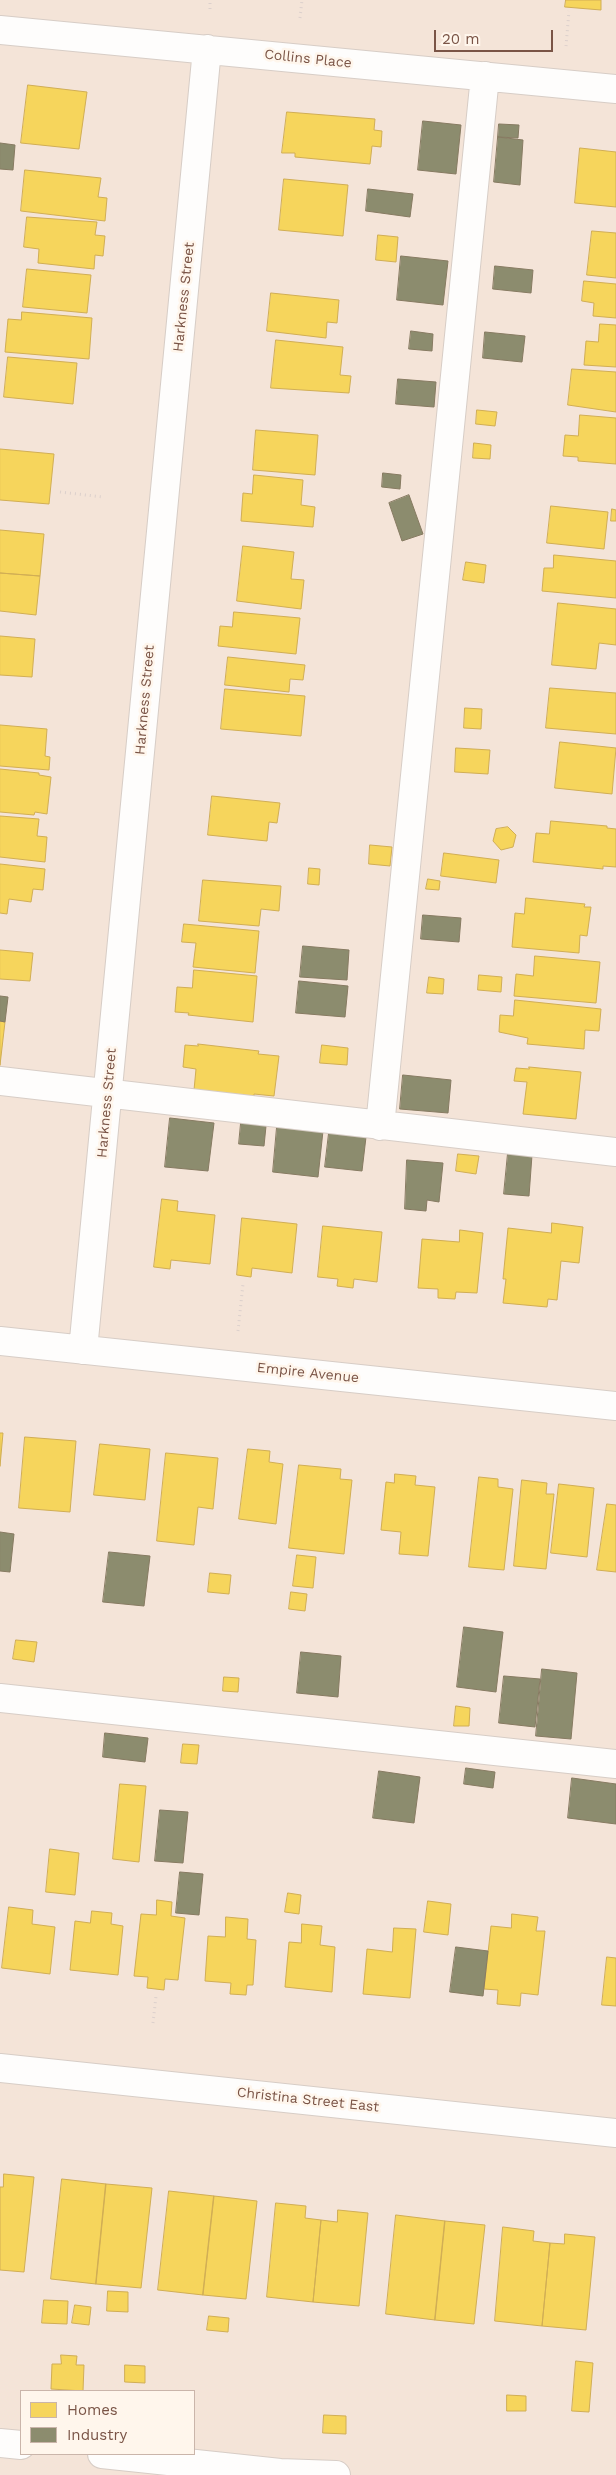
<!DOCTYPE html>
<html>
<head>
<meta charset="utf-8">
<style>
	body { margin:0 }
	#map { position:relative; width:616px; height:2475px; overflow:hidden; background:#f8f1ea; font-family:"Work Sans",sans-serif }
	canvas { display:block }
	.legend { position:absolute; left:20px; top:2390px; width:175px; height:65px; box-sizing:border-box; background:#fff6ec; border:1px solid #cab5aa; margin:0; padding:6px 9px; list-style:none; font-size:15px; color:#7a5446 }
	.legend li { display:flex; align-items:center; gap:10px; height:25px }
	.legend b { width:25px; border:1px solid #cab5aa }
	.scale { position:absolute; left:434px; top:30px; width:119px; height:22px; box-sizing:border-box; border:2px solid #7a5446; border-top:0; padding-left:6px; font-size:15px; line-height:18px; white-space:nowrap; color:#7a5446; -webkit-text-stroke:4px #fff6ec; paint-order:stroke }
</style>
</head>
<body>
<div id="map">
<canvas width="616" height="2475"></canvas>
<ul class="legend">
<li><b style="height:14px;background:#f6d55c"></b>Homes</li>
<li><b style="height:14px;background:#8c8c6e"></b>Industry</li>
</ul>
<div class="scale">20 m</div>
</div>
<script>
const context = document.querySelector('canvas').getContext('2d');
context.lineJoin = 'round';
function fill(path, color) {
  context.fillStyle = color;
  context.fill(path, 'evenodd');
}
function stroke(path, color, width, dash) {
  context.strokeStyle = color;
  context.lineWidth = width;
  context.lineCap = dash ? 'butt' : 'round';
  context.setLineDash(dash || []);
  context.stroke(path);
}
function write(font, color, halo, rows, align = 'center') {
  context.font = font + ' "Work Sans",sans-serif';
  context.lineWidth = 5;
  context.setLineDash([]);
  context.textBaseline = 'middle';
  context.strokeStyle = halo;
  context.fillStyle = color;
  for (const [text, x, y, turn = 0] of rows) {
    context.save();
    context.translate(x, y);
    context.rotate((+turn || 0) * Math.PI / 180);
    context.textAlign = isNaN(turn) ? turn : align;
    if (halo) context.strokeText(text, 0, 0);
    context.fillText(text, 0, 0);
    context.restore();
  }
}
const residential = new Path2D(`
	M 0,0 L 616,0 L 616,2475 L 0,2475 ZM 21,2391 L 194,2391 L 194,2454 L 21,2454 Z`);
const homes = new Path2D(`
	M 566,0 L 601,0 L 601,10 L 565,7 Z
	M 28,85 L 87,92 L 79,149 L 21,143 Z
	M 287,112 L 375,119 L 374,130 L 382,131 L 381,147 L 372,146 L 370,164 L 295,157 L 295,153 L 282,153 Z
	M 580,148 L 616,152 L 616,207 L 575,203 Z
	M 25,170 L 101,178 L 98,197 L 107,198 L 105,221 L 21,211 Z
	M 284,179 L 348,185 L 343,236 L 279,230 Z
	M 27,217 L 97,222 L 95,235 L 105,236 L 103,256 L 95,255 L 94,269 L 38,263 L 39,249 L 24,247 Z
	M 592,231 L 616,233 L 616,278 L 587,275 Z
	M 378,235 L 398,237 L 396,262 L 376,260 Z
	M 27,269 L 91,275 L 87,313 L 23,307 Z
	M 584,281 L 616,284 L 616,318 L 593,316 L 594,303 L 582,301 Z
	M 271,293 L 339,300 L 337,323 L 327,322 L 326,338 L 267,331 Z
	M 22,312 L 92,318 L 89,359 L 5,352 L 8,319 L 21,320 Z
	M 600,324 L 616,325 L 616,367 L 584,365 L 586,341 L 598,342 Z
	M 276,340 L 343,347 L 340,375 L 351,376 L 349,393 L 271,388 Z
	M 8,357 L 77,363 L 73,404 L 4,397 Z
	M 572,369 L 616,372 L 616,412 L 568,405 Z
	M 477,410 L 497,412 L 495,426 L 476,424 Z
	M 580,415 L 616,418 L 616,464 L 578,461 L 578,457 L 563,456 L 565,435 L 578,436 Z
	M 256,430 L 318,435 L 315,475 L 253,470 Z
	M 474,443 L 491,445 L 490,459 L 473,458 Z
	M 0,449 L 54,454 L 49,504 L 0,500 Z
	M 254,475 L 303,480 L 301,505 L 315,507 L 313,527 L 241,521 L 243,493 L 252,494 Z
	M 551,506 L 608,512 L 604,549 L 547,543 Z
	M 612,509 L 616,510 L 616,521 L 611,521 Z
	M 0,530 L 44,534 L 40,576 L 0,573 Z
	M 243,546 L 294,552 L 291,579 L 304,580 L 301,609 L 237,601 Z
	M 554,555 L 616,561 L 616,598 L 542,591 L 544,568 L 553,568 Z
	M 466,562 L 486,565 L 484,583 L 463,580 Z
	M 0,573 L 40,576 L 36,615 L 0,611 Z
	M 558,603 L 616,609 L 616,645 L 599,643 L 596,669 L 552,665 Z
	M 234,612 L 300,618 L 296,654 L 218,646 L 220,626 L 232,627 Z
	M 0,636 L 35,639 L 32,677 L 0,675 Z
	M 228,657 L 305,665 L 303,680 L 290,679 L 289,692 L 225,685 Z
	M 550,688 L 616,693 L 616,734 L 546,728 Z
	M 225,689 L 305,696 L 301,736 L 221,729 Z
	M 465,708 L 482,709 L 481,729 L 464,728 Z
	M 0,725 L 47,729 L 45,756 L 50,757 L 49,770 L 0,766 Z
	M 560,742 L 616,748 L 612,794 L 555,788 Z
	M 456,748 L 490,750 L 488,774 L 455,772 Z
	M 0,769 L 39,773 L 39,775 L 51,777 L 47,814 L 35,812 L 34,815 L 0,812 Z
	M 212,796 L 280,803 L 277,823 L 269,822 L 267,841 L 208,835 Z
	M 0,816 L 39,819 L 37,836 L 47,837 L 45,862 L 0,857 Z
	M 551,821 L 607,826 L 607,828 L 616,829 L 616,867 L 603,866 L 603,869 L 533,862 L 536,833 L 549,834 Z
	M 508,827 L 516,835 L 513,847 L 501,850 L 493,841 L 496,829 Z
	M 370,845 L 392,847 L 390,866 L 369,864 Z
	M 444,853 L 499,860 L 496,883 L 441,876 Z
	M 0,864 L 45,869 L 43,890 L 33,889 L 31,902 L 9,899 L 7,914 L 0,913 Z
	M 309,868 L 320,869 L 319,885 L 308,884 Z
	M 428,879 L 440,881 L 439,890 L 426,889 Z
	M 203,880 L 281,886 L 279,911 L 261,909 L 259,926 L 199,921 Z
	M 526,898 L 585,904 L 584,907 L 591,907 L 587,936 L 580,935 L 579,953 L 512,947 L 515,913 L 524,914 Z
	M 184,924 L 259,931 L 255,973 L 193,967 L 196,943 L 182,942 Z
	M 0,950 L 33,953 L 30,981 L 0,979 Z
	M 535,956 L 600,962 L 596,1003 L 514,996 L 516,974 L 533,976 Z
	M 194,970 L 257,976 L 253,1022 L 188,1015 L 189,1013 L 175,1012 L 177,987 L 192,988 Z
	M 479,975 L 502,977 L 501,992 L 478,990 Z
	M 429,977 L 444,979 L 443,994 L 427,993 Z
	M 515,1000 L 601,1009 L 599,1031 L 585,1030 L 584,1049 L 527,1044 L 528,1038 L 499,1032 L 500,1015 L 513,1016 Z
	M 0,1021 L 5,1022 L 0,1065 Z
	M 198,1044 L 259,1051 L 258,1054 L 279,1056 L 274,1096 L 254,1094 L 254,1097 L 194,1090 L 196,1069 L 183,1067 L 185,1045 L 198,1046 Z
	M 322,1045 L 348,1048 L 347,1065 L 320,1063 Z
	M 529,1067 L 581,1072 L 576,1119 L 523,1114 L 527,1082 L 514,1081 L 516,1068 L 529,1069 Z
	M 458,1154 L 479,1156 L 476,1174 L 456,1171 Z
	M 162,1199 L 178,1201 L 177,1211 L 215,1215 L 210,1264 L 171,1260 L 170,1269 L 154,1267 Z
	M 242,1218 L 297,1224 L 292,1273 L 252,1268 L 251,1277 L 237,1275 Z
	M 552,1223 L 583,1227 L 579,1263 L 561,1261 L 557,1300 L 548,1299 L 547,1307 L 503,1303 L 506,1279 L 503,1279 L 508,1228 L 551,1233 Z
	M 323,1226 L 382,1232 L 377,1282 L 354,1279 L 353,1288 L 337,1286 L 338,1279 L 318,1277 Z
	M 460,1230 L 483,1233 L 477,1293 L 456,1292 L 455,1299 L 438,1298 L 438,1289 L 418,1288 L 422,1239 L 459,1242 Z
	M 0,1433 L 3,1433 L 0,1466 Z
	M 25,1437 L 76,1441 L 70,1512 L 19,1508 Z
	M 100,1444 L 150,1449 L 145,1500 L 94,1495 Z
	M 248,1449 L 270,1451 L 269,1462 L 283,1464 L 276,1524 L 239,1519 Z
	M 166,1453 L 218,1458 L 213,1509 L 198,1507 L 194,1545 L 157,1541 Z
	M 299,1465 L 341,1469 L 340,1479 L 352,1480 L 344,1554 L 289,1548 Z
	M 395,1474 L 416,1476 L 415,1485 L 435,1487 L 428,1556 L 399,1554 L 401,1532 L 381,1530 L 386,1482 L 394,1483 Z
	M 479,1477 L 498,1479 L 498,1487 L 513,1489 L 504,1570 L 469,1567 Z
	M 522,1480 L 547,1483 L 546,1494 L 554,1494 L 546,1569 L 514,1566 Z
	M 559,1484 L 594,1488 L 587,1557 L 551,1553 Z
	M 607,1504 L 616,1505 L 616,1572 L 597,1570 Z
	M 297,1555 L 316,1557 L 313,1588 L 293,1586 Z
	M 210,1573 L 231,1575 L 229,1594 L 208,1592 Z
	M 291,1592 L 307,1594 L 305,1611 L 289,1609 Z
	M 16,1640 L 37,1642 L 34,1662 L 13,1659 Z
	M 224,1677 L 239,1678 L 238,1692 L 223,1691 Z
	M 456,1706 L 470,1708 L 469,1726 L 454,1726 Z
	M 183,1744 L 199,1745 L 197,1764 L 181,1763 Z
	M 120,1784 L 146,1786 L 139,1862 L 113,1859 Z
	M 50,1849 L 79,1853 L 75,1895 L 46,1892 Z
	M 288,1893 L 301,1895 L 299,1914 L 285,1912 Z
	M 157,1900 L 172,1902 L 171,1916 L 185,1918 L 178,1980 L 165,1979 L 164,1990 L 147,1988 L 148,1977 L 134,1976 L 141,1914 L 156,1915 Z
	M 428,1901 L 451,1904 L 448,1935 L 424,1932 Z
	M 9,1907 L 33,1910 L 32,1924 L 55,1927 L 50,1974 L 2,1968 Z
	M 92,1911 L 112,1913 L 111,1924 L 123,1926 L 118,1975 L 70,1970 L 75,1921 L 90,1923 Z
	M 512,1914 L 538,1917 L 536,1931 L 545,1931 L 538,1995 L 521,1993 L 520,2006 L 497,2004 L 498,1990 L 484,1989 L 491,1926 L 511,1928 Z
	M 226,1917 L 248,1919 L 247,1939 L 256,1940 L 253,1985 L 247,1985 L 246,1995 L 230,1994 L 231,1983 L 205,1981 L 208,1936 L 225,1937 Z
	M 302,1924 L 322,1926 L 320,1945 L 335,1947 L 332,1992 L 285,1987 L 289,1942 L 301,1943 Z
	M 394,1928 L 416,1929 L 410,1998 L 363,1994 L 367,1949 L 392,1952 Z
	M 607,1957 L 616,1958 L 616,2006 L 602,2005 Z
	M 4,2174 L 34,2177 L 24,2272 L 0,2270 L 0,2187 L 3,2187 Z
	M 62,2179 L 106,2184 L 96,2284 L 51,2279 Z
	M 106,2184 L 152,2188 L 141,2288 L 96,2284 Z
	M 169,2191 L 214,2196 L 203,2295 L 158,2290 Z
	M 214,2196 L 257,2201 L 246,2299 L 203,2295 Z
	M 276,2203 L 306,2206 L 305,2218 L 321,2220 L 313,2302 L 267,2297 Z
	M 338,2210 L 368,2213 L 359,2306 L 313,2302 L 321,2220 L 337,2222 Z
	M 396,2215 L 445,2221 L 435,2320 L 386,2314 Z
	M 445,2221 L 485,2225 L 474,2324 L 435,2320 Z
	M 503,2227 L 534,2231 L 533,2241 L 550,2243 L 542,2326 L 495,2321 Z
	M 565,2234 L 595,2237 L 586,2330 L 542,2326 L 550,2243 L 564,2244 Z
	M 108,2291 L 128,2292 L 128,2312 L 107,2311 Z
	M 44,2300 L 68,2301 L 67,2324 L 42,2323 Z
	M 75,2305 L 91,2307 L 89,2325 L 72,2323 Z
	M 209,2316 L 229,2318 L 228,2332 L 207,2330 Z
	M 61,2355 L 77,2356 L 76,2365 L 84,2365 L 83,2391 L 51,2389 L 52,2364 L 61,2364 Z
	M 576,2361 L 593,2363 L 589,2412 L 572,2411 Z
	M 125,2365 L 145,2366 L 145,2383 L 125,2382 Z
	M 507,2395 L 526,2396 L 526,2411 L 507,2411 Z
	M 324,2415 L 346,2416 L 346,2434 L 323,2433 Z`);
const industry = new Path2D(`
	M 423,121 L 461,125 L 456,174 L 418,170 Z
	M 499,124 L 519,125 L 518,138 L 498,137 Z
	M 498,137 L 523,140 L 520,185 L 494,182 Z
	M 0,143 L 15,145 L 13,170 L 0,169 Z
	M 368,189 L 413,194 L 410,217 L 366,211 Z
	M 401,256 L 448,261 L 443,305 L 397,300 Z
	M 495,266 L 533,270 L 531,293 L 493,289 Z
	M 411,331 L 433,334 L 432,351 L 409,349 Z
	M 485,332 L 525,336 L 522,362 L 483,358 Z
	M 398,379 L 436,382 L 434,407 L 396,404 Z
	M 383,473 L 401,475 L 400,489 L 382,487 Z
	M 409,495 L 423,534 L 402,541 L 389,503 Z
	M 423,915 L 461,918 L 459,942 L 421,939 Z
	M 303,946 L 349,950 L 347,980 L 300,977 Z
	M 299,981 L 348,986 L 345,1017 L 296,1013 Z
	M 0,996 L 8,997 L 5,1022 L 0,1021 Z
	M 403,1075 L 451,1080 L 448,1113 L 400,1109 Z
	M 170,1118 L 214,1123 L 208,1171 L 165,1167 Z
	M 241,1123 L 266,1126 L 264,1146 L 239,1144 Z
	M 277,1127 L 323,1131 L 318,1177 L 273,1172 Z
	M 329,1133 L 366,1137 L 362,1171 L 325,1167 Z
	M 508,1153 L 532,1155 L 529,1196 L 504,1194 Z
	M 407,1160 L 443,1163 L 439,1202 L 427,1200 L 426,1211 L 405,1209 Z
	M 0,1532 L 14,1534 L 10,1572 L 0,1571 Z
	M 109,1552 L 150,1556 L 144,1606 L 103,1602 Z
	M 464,1627 L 503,1632 L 496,1692 L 457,1687 Z
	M 301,1652 L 341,1656 L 338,1697 L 297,1693 Z
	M 542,1669 L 577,1673 L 571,1739 L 536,1736 Z
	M 504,1676 L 540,1679 L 535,1727 L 499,1723 Z
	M 105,1733 L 148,1738 L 145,1762 L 103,1757 Z
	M 466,1768 L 495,1772 L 493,1788 L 464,1784 Z
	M 379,1771 L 420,1777 L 414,1823 L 373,1818 Z
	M 572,1778 L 616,1784 L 616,1824 L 568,1818 Z
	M 160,1810 L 188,1812 L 183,1863 L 155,1861 Z
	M 180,1872 L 203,1874 L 199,1915 L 176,1913 Z
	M 456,1947 L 488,1951 L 483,1996 L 450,1992 Z`);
const path = new Path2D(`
	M 210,9 L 210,0
	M 300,18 L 302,0
	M 566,46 L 569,11
	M 60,492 L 103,497
	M 238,1331 L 243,1284
	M 153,2023 L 156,1996`);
const minor = new Path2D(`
	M 0,30 L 616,89
	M 0,1081 L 616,1152
	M 380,1126 L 485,76
	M 0,1341 L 616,1406
	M 83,1350 L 207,49
	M 0,1698 L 616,1764
	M 0,2068 L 616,2133
	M 0,2443 L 21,2445
	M 102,2454 L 280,2473 L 336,2475`);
const streetNames = [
	["Collins Place",308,59,6],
	["Harkness Street",184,297,-84],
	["Harkness Street",145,700,-85],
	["Harkness Street",107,1103,-85],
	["Empire Avenue",308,1373,6],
	["Christina Street East",308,2100,6]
];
fill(residential, '#f4e4d8');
fill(homes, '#f6d55c');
stroke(homes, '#d1ae55', 1);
fill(industry, '#8c8c6e');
stroke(industry, '#877b62', 1);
stroke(minor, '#d7cdc6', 30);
stroke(path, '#dcd0cc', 3, [1, 4]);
stroke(minor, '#fefdfc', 28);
write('14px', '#7a5446', '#fff6ec', streetNames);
</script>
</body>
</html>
